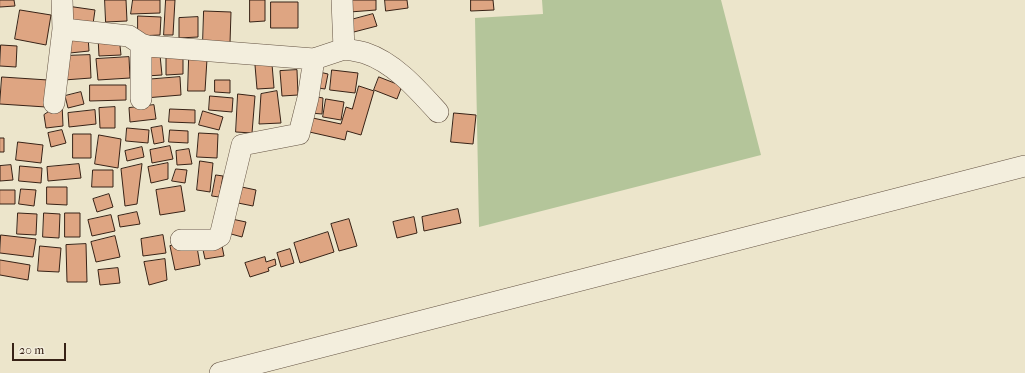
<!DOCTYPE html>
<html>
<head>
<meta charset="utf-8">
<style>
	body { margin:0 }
	#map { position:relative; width:1025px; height:373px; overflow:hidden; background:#ece5cb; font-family:"IM FELL French Canon",serif }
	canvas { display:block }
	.scale { position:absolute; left:12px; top:343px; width:54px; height:18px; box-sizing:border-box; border:2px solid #372216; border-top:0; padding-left:5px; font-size:12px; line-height:14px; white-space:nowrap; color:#372216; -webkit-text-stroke:3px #f3eedd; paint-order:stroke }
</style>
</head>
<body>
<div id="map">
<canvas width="1025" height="373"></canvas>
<div class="scale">20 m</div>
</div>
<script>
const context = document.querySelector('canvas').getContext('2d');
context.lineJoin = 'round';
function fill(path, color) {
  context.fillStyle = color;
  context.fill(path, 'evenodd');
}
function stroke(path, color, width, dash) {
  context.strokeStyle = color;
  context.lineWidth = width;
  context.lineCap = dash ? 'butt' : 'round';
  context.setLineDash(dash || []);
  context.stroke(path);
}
const green = new Path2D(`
	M 542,0 L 721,0 L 761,155 L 479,227 L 475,18 L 543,14 Z`);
const building = new Path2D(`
	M 0,0 L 14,0 L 15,6 L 0,7 Z
	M 105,0 L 126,0 L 127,21 L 106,22 Z
	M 133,0 L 160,0 L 160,13 L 131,14 Z
	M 166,0 L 175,0 L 173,35 L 164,35 Z
	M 250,0 L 265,0 L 265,21 L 250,22 Z
	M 349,0 L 376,0 L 376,10 L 350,12 Z
	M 385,0 L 407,0 L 408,8 L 386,11 Z
	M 471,0 L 493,0 L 494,10 L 471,11 Z
	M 271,2 L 298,2 L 298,28 L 271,28 Z
	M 67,6 L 95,10 L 93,24 L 66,21 Z
	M 20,10 L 51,15 L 46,45 L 15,39 Z
	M 204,11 L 231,12 L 230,43 L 203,42 Z
	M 373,14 L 377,26 L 350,33 L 347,21 Z
	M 138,16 L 161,17 L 160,35 L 138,36 Z
	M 198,17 L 198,37 L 179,38 L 179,18 Z
	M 88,36 L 89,51 L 70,53 L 69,37 Z
	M 119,36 L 121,55 L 99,56 L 98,37 Z
	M 1,45 L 17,46 L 16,67 L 0,66 Z
	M 183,51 L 183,74 L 166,75 L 166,52 Z
	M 90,55 L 91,78 L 64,80 L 63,56 Z
	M 160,55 L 162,75 L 146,76 L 144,56 Z
	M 129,57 L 130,78 L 98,80 L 96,59 Z
	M 189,59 L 207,59 L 205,91 L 188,91 Z
	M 272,64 L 274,88 L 257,89 L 255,65 Z
	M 297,70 L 298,95 L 282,96 L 280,71 Z
	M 332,70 L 358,73 L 355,93 L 330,90 Z
	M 315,71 L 328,74 L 325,89 L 312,87 Z
	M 2,77 L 48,80 L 46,107 L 0,104 Z
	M 180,77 L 181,95 L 145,98 L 143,80 Z
	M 379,77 L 402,86 L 397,99 L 374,90 Z
	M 215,80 L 230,80 L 230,93 L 215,92 Z
	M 90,85 L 126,85 L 126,100 L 90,101 Z
	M 359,86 L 374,91 L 361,135 L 347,131 L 345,140 L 305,131 L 308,117 L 341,124 L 346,107 L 352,109 Z
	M 277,91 L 281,123 L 259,124 L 261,94 Z
	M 81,92 L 84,104 L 68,108 L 65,96 Z
	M 238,94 L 255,96 L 252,133 L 236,132 Z
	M 210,96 L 233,98 L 232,112 L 209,110 Z
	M 312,96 L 323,98 L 322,114 L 310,113 Z
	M 326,99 L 344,102 L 341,120 L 323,117 Z
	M 62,103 L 63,126 L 46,128 L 44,115 Z
	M 154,105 L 156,119 L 130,122 L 129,108 Z
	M 115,107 L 115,128 L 100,128 L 99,108 Z
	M 170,109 L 195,110 L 195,123 L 169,122 Z
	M 95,110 L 96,124 L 69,127 L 68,113 Z
	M 203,111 L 223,117 L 219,130 L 199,125 Z
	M 454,113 L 476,115 L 473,144 L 451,142 Z
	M 162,126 L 164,142 L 154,144 L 151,128 Z
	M 127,128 L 149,130 L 148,143 L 126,141 Z
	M 62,130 L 66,143 L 51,147 L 48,133 Z
	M 170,130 L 188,131 L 188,143 L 169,142 Z
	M 199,133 L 218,134 L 217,158 L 197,157 Z
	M 73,134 L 91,134 L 91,158 L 73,158 Z
	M 99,135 L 121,139 L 118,168 L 95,164 Z
	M 0,138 L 4,138 L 4,152 L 0,152 Z
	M 18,142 L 43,145 L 41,163 L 16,160 Z
	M 170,146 L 173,159 L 152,163 L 150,150 Z
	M 142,147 L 144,157 L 127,161 L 125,151 Z
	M 189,149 L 192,164 L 177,165 L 176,151 Z
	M 200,161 L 213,163 L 210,192 L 197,190 Z
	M 168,163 L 168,179 L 151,183 L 148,167 Z
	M 79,164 L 81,178 L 48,181 L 47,167 Z
	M 142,164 L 137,204 L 125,206 L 121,169 Z
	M 11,165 L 13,180 L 0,181 L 0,166 Z
	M 20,166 L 42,168 L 41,183 L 19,181 Z
	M 176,169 L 187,170 L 185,183 L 172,181 Z
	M 93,170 L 113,170 L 113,187 L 92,187 Z
	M 216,175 L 223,176 L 219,197 L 212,196 Z
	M 181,186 L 185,211 L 160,215 L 156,190 Z
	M 237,186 L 256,190 L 253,206 L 233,202 Z
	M 47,187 L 67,187 L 67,205 L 47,204 Z
	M 21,189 L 36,190 L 34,206 L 19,204 Z
	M 0,190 L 15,190 L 15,204 L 0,204 Z
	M 109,194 L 113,207 L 97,212 L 93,199 Z
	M 458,209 L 461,223 L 424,231 L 422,217 Z
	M 137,212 L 140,224 L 120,227 L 118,216 Z
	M 18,213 L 37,214 L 36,235 L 17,234 Z
	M 44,213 L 60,214 L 59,238 L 43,237 Z
	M 65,213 L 80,213 L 80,237 L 65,237 Z
	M 111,215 L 115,231 L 92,236 L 88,220 Z
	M 414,217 L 417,233 L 397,238 L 393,222 Z
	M 227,218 L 246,222 L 242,237 L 224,232 Z
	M 349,219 L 357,246 L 339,251 L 331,224 Z
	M 328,232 L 334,252 L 300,263 L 294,243 Z
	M 1,235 L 36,239 L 33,257 L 0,253 Z
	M 163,235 L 166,253 L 143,256 L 141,239 Z
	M 115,236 L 120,257 L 96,262 L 91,242 Z
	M 196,241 L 200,265 L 175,270 L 170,246 Z
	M 221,241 L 224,256 L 205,259 L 202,245 Z
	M 86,244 L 87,282 L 67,282 L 66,245 Z
	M 40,246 L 61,248 L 59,272 L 38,271 Z
	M 290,249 L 294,263 L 281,267 L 277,253 Z
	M 265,257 L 266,262 L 275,259 L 276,265 L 268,268 L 269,271 L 250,277 L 245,263 Z
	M 165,259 L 167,280 L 149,285 L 144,262 Z
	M 0,260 L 30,265 L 28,280 L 0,275 Z
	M 118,268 L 120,283 L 100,285 L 98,270 Z`);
const minor = new Path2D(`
	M 63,29 L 129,36 L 141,44 L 148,46 L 314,59 L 344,49 L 342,0
	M 141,44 L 141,99
	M 344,49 C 351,50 359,51 365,53 C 395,63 418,90 438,112
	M 54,103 L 63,29 L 62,0
	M 181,240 L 213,240 L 220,236 L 242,145 L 299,134 L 308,98 L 314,59
	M 220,373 L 1025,166`);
fill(green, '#b4c59a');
fill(building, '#dea582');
stroke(building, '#372216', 1);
stroke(minor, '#645343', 22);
stroke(minor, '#f3eedd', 21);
</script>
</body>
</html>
